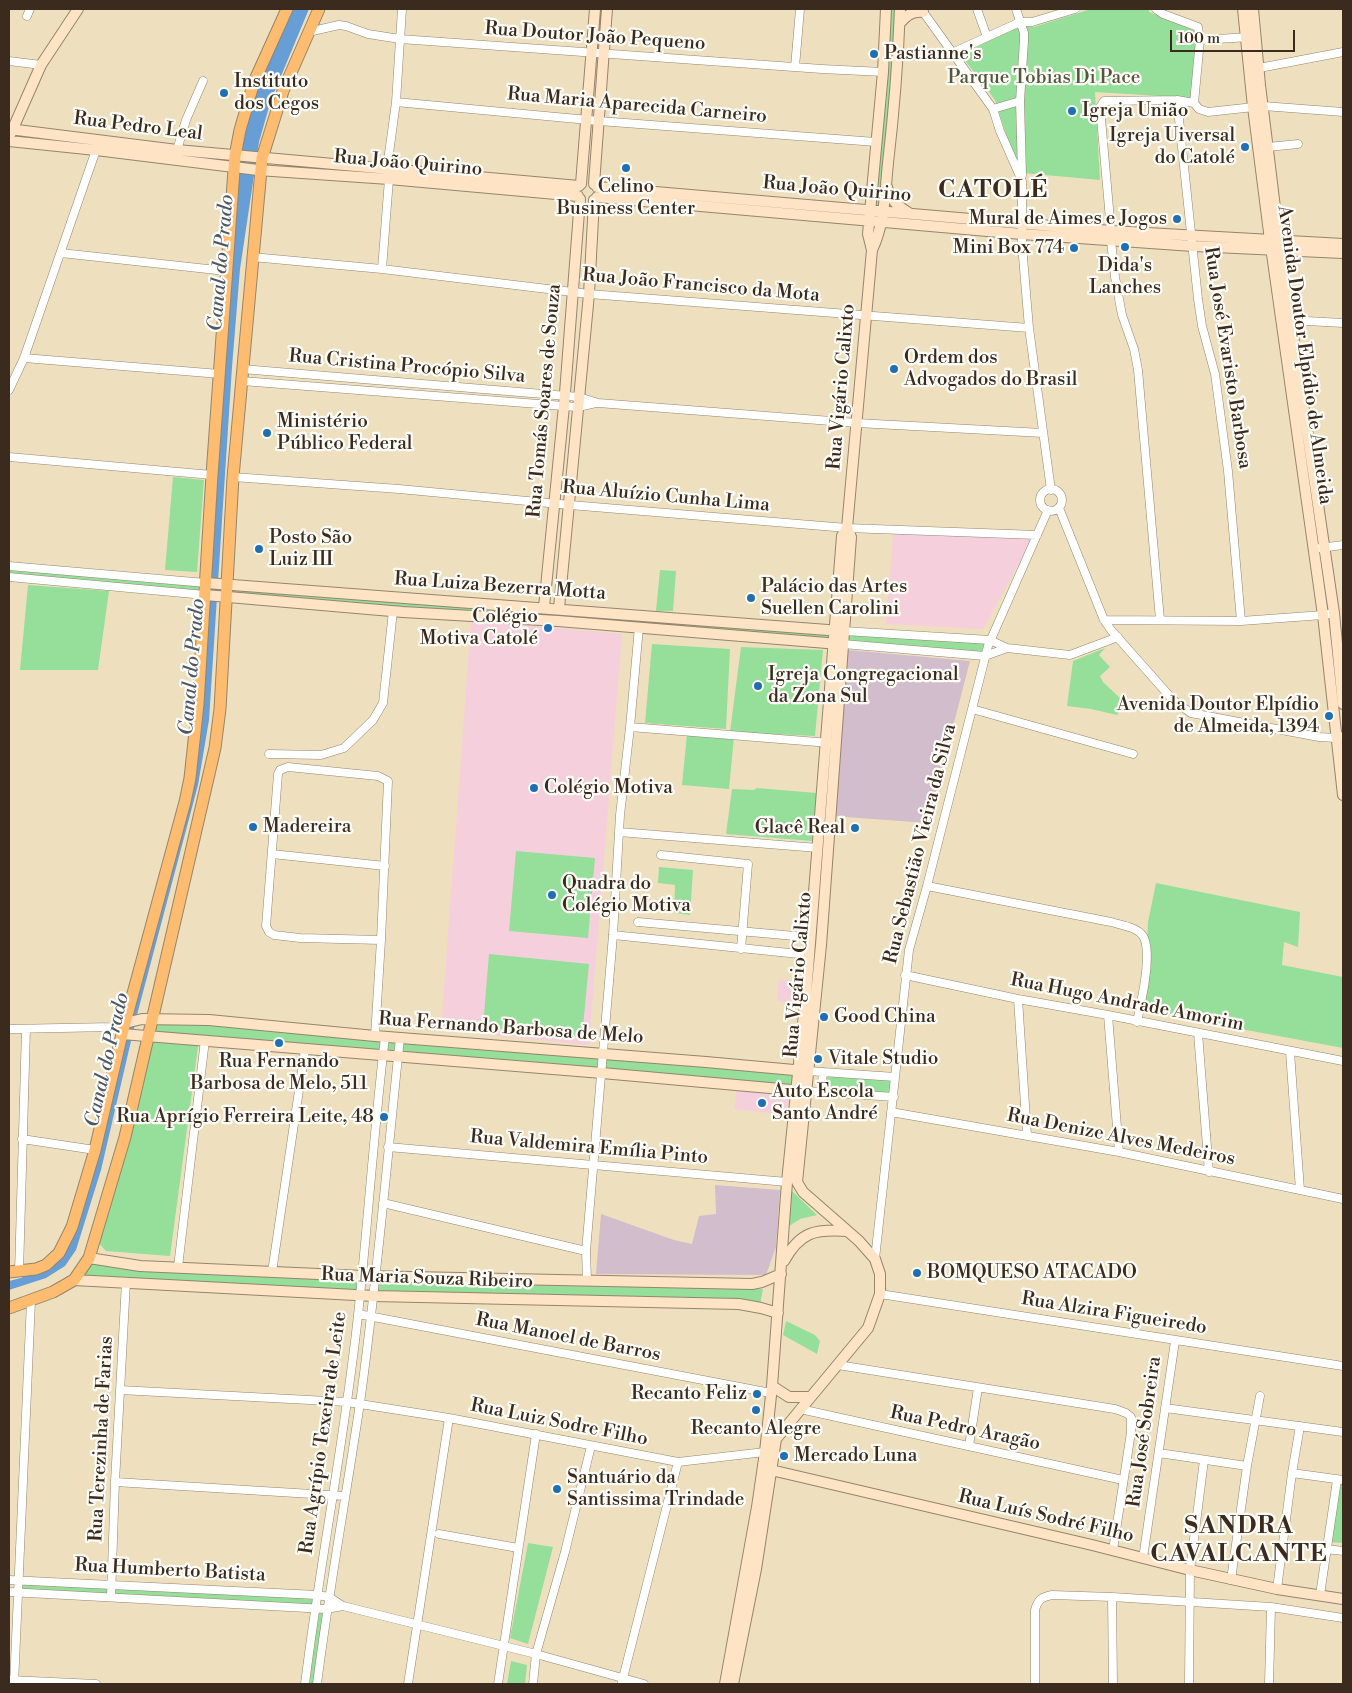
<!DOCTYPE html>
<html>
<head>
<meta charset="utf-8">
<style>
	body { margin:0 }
	#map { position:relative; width:1352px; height:1693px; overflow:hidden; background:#eee0be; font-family:"Libre Bodoni",serif }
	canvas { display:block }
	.frame { position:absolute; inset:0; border:10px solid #3b2a1e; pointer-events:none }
	.scale { position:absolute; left:1170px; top:30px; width:125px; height:22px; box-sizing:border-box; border:2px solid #3b2a1e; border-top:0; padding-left:6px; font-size:15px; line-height:18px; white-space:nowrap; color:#3b2a1e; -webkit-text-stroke:4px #fdfcf7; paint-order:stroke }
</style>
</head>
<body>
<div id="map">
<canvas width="1352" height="1693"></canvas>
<div class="frame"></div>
<div class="scale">100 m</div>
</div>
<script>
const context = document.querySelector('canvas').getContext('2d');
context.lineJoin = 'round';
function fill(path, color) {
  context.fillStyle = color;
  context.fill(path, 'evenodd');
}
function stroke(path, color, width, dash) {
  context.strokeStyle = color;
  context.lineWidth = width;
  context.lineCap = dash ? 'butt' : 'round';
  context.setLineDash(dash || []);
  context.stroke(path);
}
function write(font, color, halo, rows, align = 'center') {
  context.font = font + ' "Libre Bodoni",serif';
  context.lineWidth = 4.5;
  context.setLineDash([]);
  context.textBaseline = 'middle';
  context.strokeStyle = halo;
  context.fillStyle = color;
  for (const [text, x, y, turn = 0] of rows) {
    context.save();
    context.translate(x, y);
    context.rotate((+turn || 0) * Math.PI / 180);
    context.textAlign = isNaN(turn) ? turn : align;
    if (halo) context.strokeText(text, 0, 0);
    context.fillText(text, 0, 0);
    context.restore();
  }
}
const built = new Path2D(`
	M 893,534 L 1034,536 L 983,629 L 886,624 Z
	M 471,620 L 622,634 L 589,1045 L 441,1030 Z
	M 779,979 L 796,981 L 794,1003 L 777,1001 Z
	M 737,1090 L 789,1096 L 787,1115 L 734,1109 Z`);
const industrial = new Path2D(`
	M 848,650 L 970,661 L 928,823 L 832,816 Z
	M 715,1185 L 780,1190 L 776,1247 L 766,1275 L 596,1274 L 601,1214 L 674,1240 L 692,1244 L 699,1216 L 716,1214 Z`);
const green = new Path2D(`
	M 888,9 L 898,9 L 881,210 L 871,209 Z
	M 1091,9 L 1149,9 L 1149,12 L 1195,30 L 1198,40 L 1192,100 L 1177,97 L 1095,92 L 1100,180 L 1023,173 L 1006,134 L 995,100 L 961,55 L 1019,26 L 1034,27 Z
	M 173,477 L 204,480 L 197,572 L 165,570 Z
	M 9,568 L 199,584 L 198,593 L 9,575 Z
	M 660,570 L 676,571 L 673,611 L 656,611 Z
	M 28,585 L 109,591 L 98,670 L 20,670 Z
	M 229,587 L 556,610 L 556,619 L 228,595 Z
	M 561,610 L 831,632 L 830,641 L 560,619 Z
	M 847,633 L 987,641 L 982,653 L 846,642 Z
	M 652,644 L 730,649 L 726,729 L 645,723 Z
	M 741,647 L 823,650 L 815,736 L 730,732 Z
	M 1105,648 L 1099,655 L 1110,667 L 1100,676 L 1103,682 L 1122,700 L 1121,709 L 1117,715 L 1091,709 L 1067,706 L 1073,661 Z
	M 687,734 L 734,737 L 729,789 L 682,785 Z
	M 757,788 L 817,793 L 812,841 L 726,834 L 732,789 L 754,790 Z
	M 516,851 L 595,858 L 588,938 L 509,931 Z
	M 659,867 L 693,870 L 690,915 L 674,913 L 675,885 L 658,883 Z
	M 1156,883 L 1300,912 L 1298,947 L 1284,942 L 1282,965 L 1343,977 L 1343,1048 L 1144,1011 L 1148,922 Z
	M 489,954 L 589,964 L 582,1037 L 483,1027 Z
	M 175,1021 L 395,1040 L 395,1053 L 152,1034 L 153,1024 Z
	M 147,1035 L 199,1039 L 170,1256 L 106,1251 L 94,1238 Z
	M 402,1040 L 601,1055 L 599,1071 L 401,1054 Z
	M 604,1055 L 794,1073 L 791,1088 L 605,1071 Z
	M 825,1075 L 893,1080 L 892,1095 L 824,1090 Z
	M 789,1188 L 817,1215 L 800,1219 L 786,1228 Z
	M 89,1261 L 134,1271 L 360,1280 L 357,1292 L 77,1278 Z
	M 378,1280 L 763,1289 L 760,1305 L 378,1293 Z
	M 786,1321 L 815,1335 L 820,1341 L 817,1354 L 783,1335 Z
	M 1339,1483 L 1343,1483 L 1343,1543 L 1330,1542 Z
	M 528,1543 L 553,1547 L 528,1644 L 510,1638 Z
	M 21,1583 L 109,1586 L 110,1595 L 21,1590 Z
	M 114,1586 L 313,1597 L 312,1605 L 114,1595 Z
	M 317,1610 L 325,1611 L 315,1684 L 307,1684 Z
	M 511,1661 L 527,1665 L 525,1684 L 507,1684 Z`);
const water = new Path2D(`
	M 292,9 L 309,9 L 271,100 L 259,142 L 240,269 L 232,367 L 209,720 L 198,785 L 138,1011 L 101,1170 L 76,1250 L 65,1266 L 46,1278 L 9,1290 L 9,1281 L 21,1278 L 56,1263 L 66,1249 L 186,803 L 203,633 L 242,135 L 253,97 Z`);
const street = new Path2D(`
	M 921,9 L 993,109 L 1000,131 L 1022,181 L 1022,245 L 1029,328 L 1051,490
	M 977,9 L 987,37
	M 1016,9 L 1024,33 L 1024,41 L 1020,101 L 1022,175
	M 1156,9 L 1163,14 L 1198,27 L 1200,40 L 1250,37
	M 27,16 L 30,9
	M 308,32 L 339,25 L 346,26 L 368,34 L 400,39 L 822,69 L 883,72
	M 952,53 L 1020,22 L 1032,22 L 1075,9
	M 9,61 L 41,65
	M 795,67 L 800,9
	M 1254,69 L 1343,52
	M 1177,100 L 1198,299 L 1202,326 L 1215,374 L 1228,471 L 1241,621
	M 396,102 L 599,121 L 876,142
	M 1194,103 L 1199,109 L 1208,112 L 1263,106 L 1343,112
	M 993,109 L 1020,101
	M 1268,147 L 1298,144
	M 177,150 L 186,120 L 203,81
	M 387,168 L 396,102 L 402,9
	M 1111,231 L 1100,107 L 1104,101 L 1177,100 L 1194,103 L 1200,40
	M 1111,241 L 1115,277 L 1122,315 L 1134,349 L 1138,370 L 1160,620
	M 61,253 L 226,271
	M 252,257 L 382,269 L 589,294 L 1029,328
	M 382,269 L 389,179
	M 1288,320 L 1343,323
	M 24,358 L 220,374
	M 242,369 L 579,397 L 598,403 L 857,423 L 1043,433
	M 242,381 L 564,406 L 578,407 L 596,403
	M 9,390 L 24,358 L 96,150
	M 9,457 L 212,475
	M 233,477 L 399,489 L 570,505 L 847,528 L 1037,535
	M1040 500a11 11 0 1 1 22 0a11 11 0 1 1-22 0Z
	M 1059,508 L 1104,620 L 1111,630 L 1173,700 L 1191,713 L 1319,737 L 1337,738 L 1343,736
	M 1320,548 L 1343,545
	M 9,566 L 206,583
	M 9,577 L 205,595
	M 1104,620 L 1241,621 L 1323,615 L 1334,613
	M 844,631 L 990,640 L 1007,648 L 1070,655 L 1118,637
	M 843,644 L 985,656 L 1007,648
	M 972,709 L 1133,754
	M 630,727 L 830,743
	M 269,754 L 321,755 L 344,748 L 373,720 L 383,703 L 393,611
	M 619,832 L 818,848
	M 272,854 L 385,866
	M 661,855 L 748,864 L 741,949
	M 927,886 L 1111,922 C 1121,925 1137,927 1143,936 C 1153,953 1141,1003 1137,1022
	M 638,922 L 795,936
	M 613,935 L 809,955
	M 905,975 L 1018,999 L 1108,1015 L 1343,1061
	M 1018,999 L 1027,1135
	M 1108,1015 L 1119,1152
	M 9,1029 L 113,1027 L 125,1023
	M 1198,1033 L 1209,1172
	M 375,1036 L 381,940 L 388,781 L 378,776 L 288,767 L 280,770 L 278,774 L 266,926 L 269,932 L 274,935 L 300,938 L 381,940
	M 1290,1052 L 1300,1190
	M 808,1071 L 895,1077
	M 806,1091 L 894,1097
	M 821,1093 L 823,1072
	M 891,1112 L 1119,1152 L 1343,1199
	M 22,1139 L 95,1150
	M 388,1147 L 787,1182
	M 383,1203 L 586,1251
	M 875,1259 L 909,950 L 927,886 L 988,646 L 1048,510
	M 178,1267 L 205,1040
	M 19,1272 L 26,1029
	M 272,1272 L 305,1050
	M 587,1281 L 586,1251 L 613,935 L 620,815 L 630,727 L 639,627
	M 880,1294 L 1343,1366
	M 358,1314 L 771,1393
	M 838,1365 L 1115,1409 L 1126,1413 L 1131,1417 L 1131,1432 L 1113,1550
	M 120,1390 L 347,1402 L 449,1418 L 678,1462 L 765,1452
	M 1165,1408 L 1343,1432
	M 800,1409 L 1123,1480
	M 969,1446 L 978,1388
	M 1159,1453 L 1247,1466
	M 1292,1473 L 1343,1480
	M 115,1482 L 345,1496
	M 439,1534 L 518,1548
	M 1326,1549 L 1343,1551
	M 1143,1558 L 1175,1341
	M 9,1580 L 317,1595 L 329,1597 L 343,1606 L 536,1654 L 644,1684
	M 1231,1580 L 1247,1466 L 1260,1396
	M 1277,1589 L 1292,1473 L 1300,1426
	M 9,1592 L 326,1609 L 343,1606
	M 1320,1595 L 1337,1480
	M 111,1597 L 115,1482 L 126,1282
	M 1112,1597 L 1113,1684
	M 9,1680 L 96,1684
	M 622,1682 L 678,1462
	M 14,1684 L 31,1301
	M 305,1684 C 320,1561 345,1438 358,1315 C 368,1222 374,1129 385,1037
	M 317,1684 C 329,1590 346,1497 360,1403 C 377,1282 387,1160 400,1038
	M 408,1684 L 449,1418
	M 498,1684 L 536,1434
	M 533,1684 L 536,1654 L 565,1552 L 591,1446
	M 1035,1684 L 1035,1610 C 1038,1599 1042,1597 1052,1595 L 1112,1597 L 1271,1607 L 1343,1618
	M 1189,1684 L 1190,1570 L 1204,1460
	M 1269,1684 L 1271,1607`);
const secondary = new Path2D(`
	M 1243,9 L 1253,107 L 1270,240 L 1323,615 L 1343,795
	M 1253,9 L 1260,85 L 1279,240 L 1334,613 L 1343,704
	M 900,23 C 907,15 912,11 923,12
	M 9,129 L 177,150 L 579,186
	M 11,133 L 41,65 L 78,9
	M 9,141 L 96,150 L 258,170 L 389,179 L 578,196
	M 581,184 L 595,9
	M 594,184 L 607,9
	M 597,187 L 1111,231 L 1343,244
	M 887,187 C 891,201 898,206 909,213
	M 597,197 L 1022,234 L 1193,246 L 1343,253
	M 872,250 C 885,223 885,192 888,163 C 894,112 898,60 900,9
	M 206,583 L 841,631
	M 205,595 L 403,612 L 558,621 L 839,644
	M 544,607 L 564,406 L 580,199
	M 559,608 L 589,294 L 594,200
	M 125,1023 L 142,1019 L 209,1020 L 375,1036 L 706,1062 L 805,1071
	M 122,1034 L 602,1073 L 803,1091
	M 89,1258 L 140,1266 L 363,1276 L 752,1284 L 762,1282 L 781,1274
	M 784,1261 C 800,1232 814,1229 847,1231
	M 74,1280 L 374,1296 L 739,1304 L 761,1308 L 778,1313
	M 772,1386 L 789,1397 L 810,1397
	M 771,1470 L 1092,1545 L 1190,1570 L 1277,1589 L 1343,1599
	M 725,1684 L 757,1507 L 765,1452 L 772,1386 L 787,1182 L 806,994 L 842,536 L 847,528 L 872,250 L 868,234 L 883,72 L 886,9
	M 733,1684 L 756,1569 L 776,1439 L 868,1328 L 880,1294 L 880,1274 L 875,1259 L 859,1241 L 803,1192 L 797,1182 L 821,945 L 851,537 L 847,528`);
const primary = new Path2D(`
	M 9,1272 L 36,1269 L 46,1265 L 59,1253 L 72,1227 L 95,1150 L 122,1034 L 185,802 L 190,778 L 198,704 L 212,475 L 235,156 L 240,130 L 254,82 L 287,9
	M 9,1308 L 53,1292 L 74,1280 L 89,1258 L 125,1137 L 215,748 L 220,709 L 233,477 L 261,170 L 262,158 L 283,91 L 319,9`);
const markers = [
	[874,54,5,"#1f6fb2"],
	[224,93,5,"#1f6fb2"],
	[1072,111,5,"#1f6fb2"],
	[1245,147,5,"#1f6fb2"],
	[626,168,5,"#1f6fb2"],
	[1177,219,5,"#1f6fb2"],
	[1125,247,5,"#1f6fb2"],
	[1074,248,5,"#1f6fb2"],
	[894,369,5,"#1f6fb2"],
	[267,433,5,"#1f6fb2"],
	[259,549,5,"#1f6fb2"],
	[751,598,5,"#1f6fb2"],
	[548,628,5,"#1f6fb2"],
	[758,686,5,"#1f6fb2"],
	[1329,716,5,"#1f6fb2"],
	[534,788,5,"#1f6fb2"],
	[253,827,5,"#1f6fb2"],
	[855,828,5,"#1f6fb2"],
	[552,895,5,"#1f6fb2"],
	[824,1017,5,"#1f6fb2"],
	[279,1043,5,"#1f6fb2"],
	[818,1059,5,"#1f6fb2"],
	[762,1103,5,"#1f6fb2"],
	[384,1117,5,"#1f6fb2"],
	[917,1273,5,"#1f6fb2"],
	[757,1394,5,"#1f6fb2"],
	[756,1410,5,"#1f6fb2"],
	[784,1456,5,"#1f6fb2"],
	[557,1489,5,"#1f6fb2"]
];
const streetNames = [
	["Rua Doutor João Pequeno",595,37,4],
	["Rua Maria Aparecida Carneiro",637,106,5],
	["Rua Pedro Leal",138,127,7],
	["Rua João Quirino",408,164,5],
	["Rua João Quirino",837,190,5],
	["Rua João Francisco da Mota",701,286,5],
	["Avenida Doutor Elpídio de Almeida",1304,355,82],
	["Rua José Evaristo Barbosa",1227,358,81],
	["Rua Cristina Procópio Silva",407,367,5],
	["Rua Vigário Calixto",842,387,-85],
	["Rua Tomás Soares de Souza",545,401,-85],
	["Rua Aluízio Cunha Lima",666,497,5],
	["Rua Luiza Bezerra Motta",500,587,4],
	["Rua Sebastião Vieira da Silva",921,844,-76],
	["Rua Vigário Calixto",799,975,-85],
	["Rua Hugo Andrade Amorim",1127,1003,11],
	["Rua Fernando Barbosa de Melo",511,1029,4],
	["Rua Denize Alves Medeiros",1121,1138,11],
	["Rua Valdemira Emília Pinto",589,1148,5],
	["Rua Maria Souza Ribeiro",427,1279,2],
	["Rua Alzira Figueiredo",1114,1314,9],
	["Rua Manoel de Barros",568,1338,11],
	["Rua Luiz Sodre Filho",559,1423,11],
	["Rua Pedro Aragão",965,1429,12],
	["Rua José Sobreira",1145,1432,-82],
	["Rua Agrípio Texeira de Leite",324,1433,-82],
	["Rua Terezinha de Farias",102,1439,-87],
	["Rua Luís Sodré Filho",1046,1517,13],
	["Rua Humberto Batista",170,1571,3]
];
const poiNames = [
	["Pastianne's",884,54],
	["Instituto",234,82],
	["dos Cegos",234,104],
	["Igreja União",1082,111],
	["Igreja Uiversal",1235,136,"right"],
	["do Catolé",1235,158,"right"],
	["Celino",626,187,"center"],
	["Business Center",626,209,"center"],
	["Mural de Aimes e Jogos",1167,219,"right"],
	["Mini Box 774",1064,248,"right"],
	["Dida's",1125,266,"center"],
	["Lanches",1125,288,"center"],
	["Ordem dos",904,358],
	["Advogados do Brasil",904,380],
	["Ministério",277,422],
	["Público Federal",277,444],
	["Posto São",269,538],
	["Luiz III",269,560],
	["Palácio das Artes",761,587],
	["Suellen Carolini",761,609],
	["Colégio",538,617,"right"],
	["Motiva Catolé",538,639,"right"],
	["Igreja Congregacional",768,675],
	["da Zona Sul",768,697],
	["Avenida Doutor Elpídio",1319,705,"right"],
	["de Almeida, 1394",1319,727,"right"],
	["Colégio Motiva",544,788],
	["Madereira",263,827],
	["Glacê Real",845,828,"right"],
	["Quadra do",562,884],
	["Colégio Motiva",562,906],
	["Good China",834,1017],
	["Vitale Studio",828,1059],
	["Rua Fernando",279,1062,"center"],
	["Barbosa de Melo, 511",279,1084,"center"],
	["Auto Escola",772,1092],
	["Santo André",772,1114],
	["Rua Aprígio Ferreira Leite, 48",374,1117,"right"],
	["BOMQUESO ATACADO",927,1273],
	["Recanto Feliz",747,1394,"right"],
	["Recanto Alegre",756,1429,"center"],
	["Mercado Luna",794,1456],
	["Santuário da",567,1478],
	["Santissima Trindade",567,1500]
];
const parkNames = [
	["Parque Tobias Di Pace",1044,78]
];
const waterNames = [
	["Canal do Prado",222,263,-85],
	["Canal do Prado",193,667,-85],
	["Canal do Prado",108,1060,-77]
];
const districtNames = [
	["CATOLÉ",993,191],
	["SANDRA",1239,1527],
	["CAVALCANTE",1239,1555]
];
fill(built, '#f5cfdc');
fill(industrial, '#d1bdcc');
fill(green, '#95df9a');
fill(water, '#669ed5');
stroke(street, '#94856e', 9);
stroke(secondary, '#94856e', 12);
stroke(primary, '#94856e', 13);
stroke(street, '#fff', 8);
stroke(secondary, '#fee4c5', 10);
stroke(primary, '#fdbc6f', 11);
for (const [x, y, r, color] of markers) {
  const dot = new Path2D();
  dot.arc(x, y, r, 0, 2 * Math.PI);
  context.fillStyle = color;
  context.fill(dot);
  stroke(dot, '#fdfcf7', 2);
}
write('19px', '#3b2a1e', '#fdfcf7', streetNames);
write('19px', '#3b2a1e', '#fdfcf7', poiNames, 'left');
write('19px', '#52573d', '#fdfcf7', parkNames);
write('italic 20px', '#4c5867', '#fdfcf7', waterNames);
context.letterSpacing = '1px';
write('bold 24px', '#3b2a1e', '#fdfcf7', districtNames);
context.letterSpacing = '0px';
</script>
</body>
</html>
